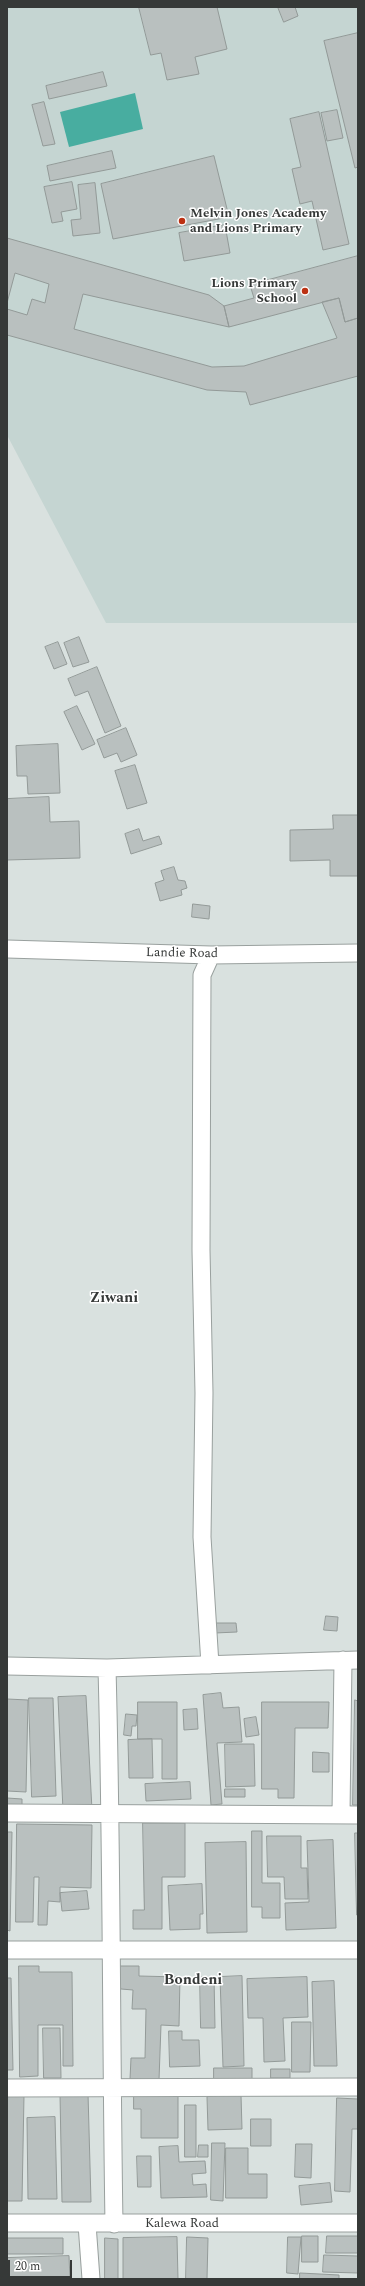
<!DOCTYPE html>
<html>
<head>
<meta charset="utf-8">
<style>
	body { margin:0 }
	#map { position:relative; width:365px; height:2286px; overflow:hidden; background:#d9e1df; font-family:Spectral,serif }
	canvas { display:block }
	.frame { position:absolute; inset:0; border:8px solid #363938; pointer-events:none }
	.scale { position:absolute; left:8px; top:2260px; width:64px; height:18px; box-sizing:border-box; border:2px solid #363938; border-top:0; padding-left:5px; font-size:12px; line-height:14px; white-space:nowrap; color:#363938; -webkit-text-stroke:3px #fff; paint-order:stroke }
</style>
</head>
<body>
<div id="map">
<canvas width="365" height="2286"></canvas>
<div class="frame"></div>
<div class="scale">20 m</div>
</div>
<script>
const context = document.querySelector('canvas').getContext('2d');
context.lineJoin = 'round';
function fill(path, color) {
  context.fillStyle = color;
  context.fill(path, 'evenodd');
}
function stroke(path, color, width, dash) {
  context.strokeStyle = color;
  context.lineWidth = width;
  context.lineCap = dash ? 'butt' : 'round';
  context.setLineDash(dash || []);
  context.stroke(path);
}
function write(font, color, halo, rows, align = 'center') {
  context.font = font + ' Spectral,serif';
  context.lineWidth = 3;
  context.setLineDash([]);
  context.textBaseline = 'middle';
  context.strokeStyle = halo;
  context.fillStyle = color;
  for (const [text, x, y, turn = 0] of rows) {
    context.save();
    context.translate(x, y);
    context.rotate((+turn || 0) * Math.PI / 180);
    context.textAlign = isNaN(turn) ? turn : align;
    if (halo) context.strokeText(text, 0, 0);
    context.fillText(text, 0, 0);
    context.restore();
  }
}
const built = new Path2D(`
	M 7,7 L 358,7 L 358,623 L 106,623 L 7,435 Z`);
const water = new Path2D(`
	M 135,93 L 143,129 L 69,147 L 60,112 Z`);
const building = new Path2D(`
	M 139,7 L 217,7 L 227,49 L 195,57 L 199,74 L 167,80 L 161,53 L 151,55 Z
	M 278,7 L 295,7 L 298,16 L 284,22 Z
	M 358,33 L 358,167 L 355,168 L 324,41 Z
	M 103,72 L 107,86 L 49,99 L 46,86 Z
	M 44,102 L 55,144 L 43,146 L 32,105 Z
	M 337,110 L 343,138 L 327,141 L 321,113 Z
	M 319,112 L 349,244 L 323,250 L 312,201 L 300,204 L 292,169 L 301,167 L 290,119 Z
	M 112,151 L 116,168 L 50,181 L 47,166 Z
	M 214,156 L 229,217 L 113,239 L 101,184 Z
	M 72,182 L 77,209 L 61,212 L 63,221 L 52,223 L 44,187 Z
	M 95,183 L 100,233 L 73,236 L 71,220 L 81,219 L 78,185 Z
	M 225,225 L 230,253 L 184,261 L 179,233 Z
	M 7,238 L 209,295 L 224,306 L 229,327 L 83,294 L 74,329 L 212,367 L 244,366 L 337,338 L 322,302 L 339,298 L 345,322 L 358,318 L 358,376 L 250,405 L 246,392 L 207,390 L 7,335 L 7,309 L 27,315 L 32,299 L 45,303 L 49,284 L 15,273 L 7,303 Z
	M 358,256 L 358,318 L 345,322 L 339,298 L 229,327 L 224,306 L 254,298 L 250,285 Z
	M 79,637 L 89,662 L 73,667 L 64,643 Z
	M 58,642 L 67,664 L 54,669 L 45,647 Z
	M 97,667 L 121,726 L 105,733 L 88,691 L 75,696 L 68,679 Z
	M 77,706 L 95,744 L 82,750 L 64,712 Z
	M 126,728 L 137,755 L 121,762 L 117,753 L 104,758 L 97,740 Z
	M 58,744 L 60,793 L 28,794 L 27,776 L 17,776 L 16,746 Z
	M 135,765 L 147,803 L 127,809 L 115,771 Z
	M 49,797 L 50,822 L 79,821 L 80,858 L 7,860 L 7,799 Z
	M 333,815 L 358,815 L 358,876 L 330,876 L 330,860 L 290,861 L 290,830 L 333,829 Z
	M 139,829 L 143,841 L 159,836 L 162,844 L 131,854 L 125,834 Z
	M 174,867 L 178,880 L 185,881 L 187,888 L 181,890 L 182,895 L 160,901 L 155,883 L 164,880 L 161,871 Z
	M 193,904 L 210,906 L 209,919 L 192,917 Z
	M 326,1616 L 338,1617 L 337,1631 L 324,1630 Z
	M 214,1623 L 236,1623 L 237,1632 L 215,1633 Z
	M 221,1693 L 223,1708 L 239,1707 L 242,1742 L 217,1743 L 222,1804 L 211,1805 L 203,1695 Z
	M 86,1696 L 92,1810 L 63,1811 L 58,1697 Z
	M 29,1698 L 53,1698 L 56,1796 L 32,1797 Z
	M 7,1699 L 28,1700 L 26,1792 L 7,1791 Z
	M 355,1700 L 358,1701 L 358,1805 L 353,1805 Z
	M 138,1702 L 177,1702 L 177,1779 L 162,1779 L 162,1739 L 138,1739 Z
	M 262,1702 L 329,1702 L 328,1728 L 295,1728 L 294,1798 L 278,1798 L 278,1789 L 262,1789 Z
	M 197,1709 L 198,1729 L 184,1730 L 183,1710 Z
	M 126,1714 L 137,1715 L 136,1726 L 132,1726 L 131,1736 L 124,1735 Z
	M 256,1717 L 259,1735 L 246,1737 L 244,1719 Z
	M 152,1739 L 153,1778 L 129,1778 L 128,1740 Z
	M 225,1744 L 254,1744 L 255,1786 L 226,1787 Z
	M 313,1752 L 329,1753 L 329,1772 L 313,1772 Z
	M 190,1782 L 191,1799 L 146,1801 L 145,1784 Z
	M 225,1789 L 245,1789 L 245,1797 L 225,1797 Z
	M 7,1798 L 22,1799 L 22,1808 L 7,1808 Z
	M 143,1823 L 185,1823 L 185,1877 L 162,1877 L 162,1929 L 133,1929 L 133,1910 L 144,1910 Z
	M 17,1824 L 92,1825 L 91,1888 L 60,1887 L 60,1902 L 48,1901 L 47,1925 L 38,1925 L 39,1877 L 34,1877 L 33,1922 L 16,1922 Z
	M 252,1831 L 262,1831 L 262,1883 L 280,1883 L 280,1918 L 262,1918 L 262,1907 L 252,1907 Z
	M 7,1832 L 12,1832 L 10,1931 L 7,1930 Z
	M 355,1833 L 358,1833 L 358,1915 L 357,1915 Z
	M 267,1836 L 301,1836 L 301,1868 L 307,1868 L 308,1899 L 285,1899 L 284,1877 L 268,1877 Z
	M 333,1840 L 336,1928 L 286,1930 L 285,1903 L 309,1902 L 307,1841 Z
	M 246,1842 L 247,1932 L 207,1933 L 205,1843 Z
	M 202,1884 L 203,1914 L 200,1914 L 200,1929 L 170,1930 L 168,1886 Z
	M 87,1891 L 89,1909 L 62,1911 L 60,1893 Z
	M 19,1966 L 39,1966 L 39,1972 L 72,1972 L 73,2066 L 63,2066 L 63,2025 L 38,2025 L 38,2076 L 20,2077 Z
	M 120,1966 L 139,1966 L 139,1976 L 180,1977 L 179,2026 L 161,2025 L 159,2080 L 130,2079 L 131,2058 L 145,2058 L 146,2009 L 132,2009 L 133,1990 L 121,1989 Z
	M 242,1976 L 244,2066 L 223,2067 L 220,1977 Z
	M 200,1977 L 214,1977 L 215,2028 L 201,2028 Z
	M 307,1977 L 308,2017 L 283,2018 L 285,2061 L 264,2062 L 263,2018 L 248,2018 L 247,1979 Z
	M 7,1978 L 11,1978 L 13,2070 L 7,2070 Z
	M 334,1981 L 337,2066 L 314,2066 L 312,1982 Z
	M 292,2022 L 311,2022 L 310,2072 L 292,2072 Z
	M 43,2028 L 60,2028 L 61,2078 L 44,2078 Z
	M 169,2031 L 182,2031 L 182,2040 L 199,2040 L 200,2066 L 170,2067 Z
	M 214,2068 L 252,2068 L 252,2079 L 214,2079 Z
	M 271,2069 L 290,2069 L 290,2078 L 271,2078 Z
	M 134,2091 L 178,2091 L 178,2138 L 141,2138 L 141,2109 L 134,2109 Z
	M 88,2093 L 91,2202 L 62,2202 L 60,2094 Z
	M 7,2095 L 24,2095 L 22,2201 L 7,2201 Z
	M 241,2095 L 242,2129 L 208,2130 L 207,2097 Z
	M 337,2098 L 358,2099 L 358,2129 L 352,2129 L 350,2192 L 335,2191 Z
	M 185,2105 L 196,2105 L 196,2157 L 185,2157 Z
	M 55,2117 L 57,2199 L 28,2199 L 27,2118 Z
	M 251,2119 L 271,2119 L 271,2146 L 251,2146 Z
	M 212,2143 L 225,2143 L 223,2201 L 211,2200 Z
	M 296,2144 L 312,2144 L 311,2178 L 295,2177 Z
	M 199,2145 L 208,2145 L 208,2157 L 198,2157 Z
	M 178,2146 L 179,2162 L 205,2161 L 206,2173 L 192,2174 L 193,2185 L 206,2184 L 207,2197 L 161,2198 L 159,2147 Z
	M 226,2148 L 248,2148 L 248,2174 L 267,2174 L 267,2198 L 226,2198 Z
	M 137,2156 L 151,2156 L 151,2187 L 138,2187 Z
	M 330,2183 L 332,2202 L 301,2205 L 299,2186 Z
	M 302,2236 L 318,2236 L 318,2262 L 302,2262 Z
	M 327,2236 L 358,2236 L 358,2253 L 326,2253 Z
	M 177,2237 L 178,2279 L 123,2279 L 123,2238 Z
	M 187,2237 L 208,2238 L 207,2279 L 186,2279 Z
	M 288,2237 L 301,2237 L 298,2274 L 287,2273 Z
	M 7,2238 L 63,2238 L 63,2254 L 7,2254 Z
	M 105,2238 L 118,2239 L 118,2279 L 105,2279 Z
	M 324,2255 L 358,2256 L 358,2273 L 323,2272 Z
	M 69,2256 L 70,2279 L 7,2279 L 7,2258 Z
	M 300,2273 L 339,2275 L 339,2279 L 300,2279 Z`);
const minor = new Path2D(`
	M 7,949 L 211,955 L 358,953
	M 210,1665 L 202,1537 L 204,1393 L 201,1250 L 202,975 L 211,955
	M 7,1666 L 107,1668 L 358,1660
	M 107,1668 C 112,1853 111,2039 114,2224
	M 7,1813 L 358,1815
	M 341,1814 L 343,1660
	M 7,1950 L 358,1950
	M 7,2088 L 358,2087
	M 7,2223 L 358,2223
	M 87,2224 L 91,2279`);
const markers = [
	[182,221,4,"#bc3112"],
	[305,291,4,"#bc3112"]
];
const poiNames = [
	["Melvin Jones Academy",190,214],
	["and Lions Primary",190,229],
	["Lions Primary",297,284,"right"],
	["School",297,299,"right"]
];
const streetNames = [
	["Landie Road",182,954,1],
	["Kalewa Road",182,2224]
];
const quarterNames = [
	["Ziwani",114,1299],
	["Bondeni",193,1981]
];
fill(built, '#c5d5d2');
fill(water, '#48ada0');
fill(building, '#b9c0bf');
stroke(building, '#939a98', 1);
stroke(minor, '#99a09e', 19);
stroke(minor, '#fff', 17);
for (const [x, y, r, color] of markers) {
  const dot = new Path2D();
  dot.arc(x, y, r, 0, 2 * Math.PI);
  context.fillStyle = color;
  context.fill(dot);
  stroke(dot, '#fff', 1.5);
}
write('bold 13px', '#363938', '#fff', poiNames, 'left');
write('13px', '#363938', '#fff', streetNames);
write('bold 15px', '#363938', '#fff', quarterNames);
</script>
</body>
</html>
